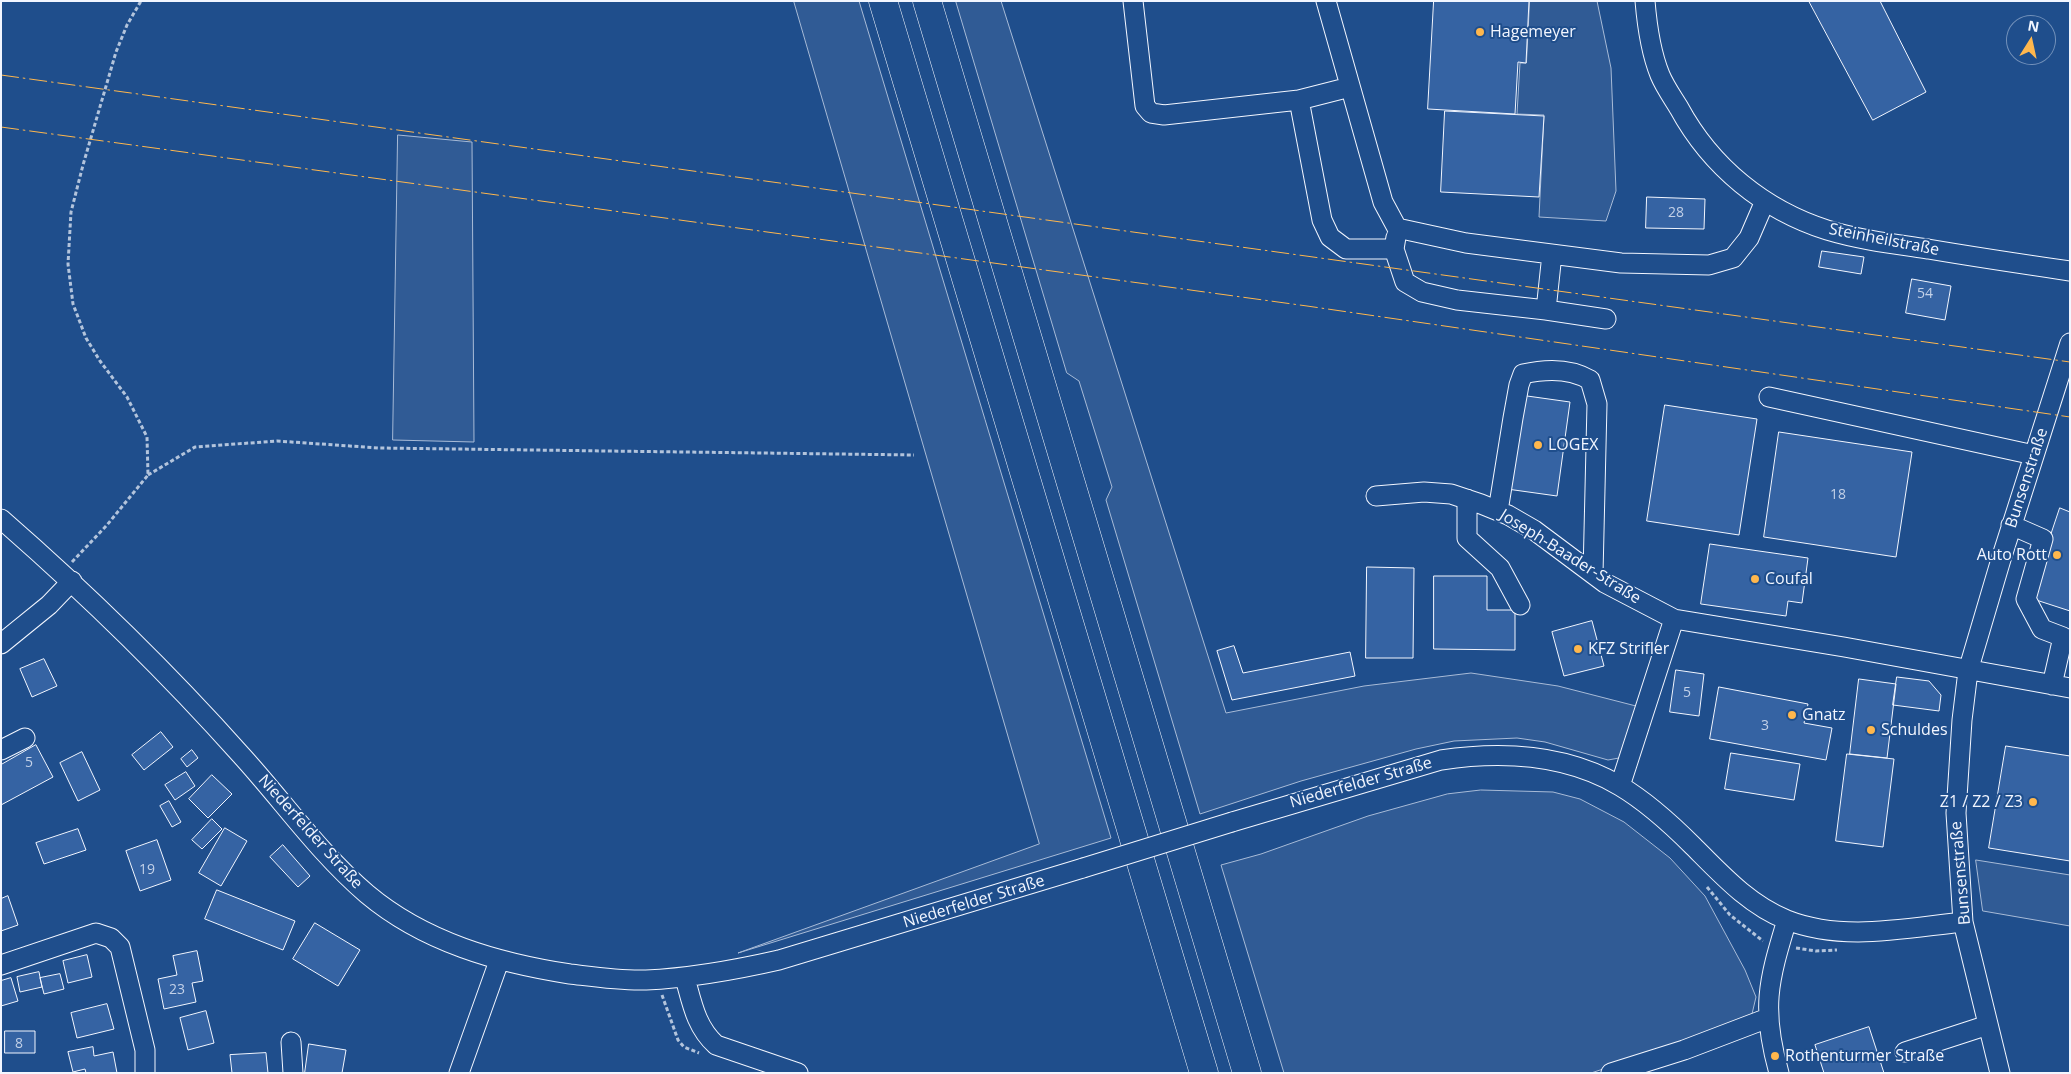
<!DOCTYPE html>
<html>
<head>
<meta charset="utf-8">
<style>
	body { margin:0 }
	#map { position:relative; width:2071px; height:1074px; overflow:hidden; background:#1f4e8c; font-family:"Open Sans",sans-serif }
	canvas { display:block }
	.frame { position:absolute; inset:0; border:2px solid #f2f6ff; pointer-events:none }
	.north { position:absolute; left:2006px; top:15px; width:50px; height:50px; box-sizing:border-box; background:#1f4e8c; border:1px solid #7391ba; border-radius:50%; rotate:10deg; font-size:14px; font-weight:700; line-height:20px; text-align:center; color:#f2f6ff }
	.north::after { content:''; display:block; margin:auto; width:18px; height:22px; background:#ffb74d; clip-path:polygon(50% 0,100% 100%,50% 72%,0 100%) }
</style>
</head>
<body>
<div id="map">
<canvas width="2071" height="1074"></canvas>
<div class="frame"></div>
<div class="north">N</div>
</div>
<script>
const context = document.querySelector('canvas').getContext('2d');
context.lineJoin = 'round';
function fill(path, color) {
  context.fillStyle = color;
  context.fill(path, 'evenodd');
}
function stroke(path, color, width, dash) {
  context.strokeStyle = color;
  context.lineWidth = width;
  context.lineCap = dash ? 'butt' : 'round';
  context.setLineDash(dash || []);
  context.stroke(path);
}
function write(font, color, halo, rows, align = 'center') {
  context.font = font + ' "Open Sans",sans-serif';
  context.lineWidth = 4;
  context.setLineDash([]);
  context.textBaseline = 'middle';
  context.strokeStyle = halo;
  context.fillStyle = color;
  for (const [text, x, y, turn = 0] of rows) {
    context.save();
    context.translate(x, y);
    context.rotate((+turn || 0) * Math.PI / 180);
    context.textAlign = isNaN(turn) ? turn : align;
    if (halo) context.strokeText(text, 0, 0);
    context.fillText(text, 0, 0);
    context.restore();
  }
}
const built = new Path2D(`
	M 794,1 L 859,1 L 1111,838 L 738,953 L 1039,844 Z
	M 956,1 L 1001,1 L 1226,713 L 1364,686 L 1471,673 L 1558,686 L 1636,706 L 1619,758 L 1608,760 L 1545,742 L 1517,738 L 1454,741 L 1416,749 L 1301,781 L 1200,814 L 1106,500 L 1112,487 L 1079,381 L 1067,373 Z
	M 1530,1 L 1597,1 L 1611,68 L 1616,191 L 1606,221 L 1539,217 L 1544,115 L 1517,114 L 1520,63 L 1526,63 Z
	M 398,135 L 472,142 L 474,442 L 393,440 Z
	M 1481,790 L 1553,792 L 1580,799 L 1624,822 L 1670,858 L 1705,896 L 1745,970 L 1756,997 L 1752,1014 L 1737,1025 L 1591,1073 L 1284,1073 L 1221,865 L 1261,854 L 1368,816 L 1447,794 Z
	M 1976,860 L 2070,875 L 2070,926 L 1983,911 Z`);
const building = new Path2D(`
	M 1434,1 L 1529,1 L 1526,63 L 1518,62 L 1515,114 L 1428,109 Z
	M 1809,1 L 1880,1 L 1926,92 L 1873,120 Z
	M 1445,111 L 1544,116 L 1539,197 L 1441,192 Z
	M 1647,197 L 1705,199 L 1704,229 L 1646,228 Z
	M 1822,251 L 1864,257 L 1861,274 L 1819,267 Z
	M 1912,279 L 1951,286 L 1945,320 L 1906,313 Z
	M 1520,395 L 1570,402 L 1557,496 L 1507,489 Z
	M 1665,405 L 1757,419 L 1739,535 L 1647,521 Z
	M 1779,432 L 1912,452 L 1896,557 L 1764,537 Z
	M 2060,508 L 2070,512 L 2070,611 L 2030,598 Z
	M 1710,544 L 1808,558 L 1802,603 L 1788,601 L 1786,616 L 1701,604 Z
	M 1367,567 L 1414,568 L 1413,658 L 1366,658 Z
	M 1434,576 L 1487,576 L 1487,610 L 1515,610 L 1515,650 L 1434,649 Z
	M 1592,621 L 1604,666 L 1564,676 L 1552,632 Z
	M 1234,646 L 1243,673 L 1350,652 L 1355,676 L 1232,700 L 1217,651 Z
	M 44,659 L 57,686 L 32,697 L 20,669 Z
	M 1676,670 L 1704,674 L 1699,716 L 1670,712 Z
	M 1897,677 L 1929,681 L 1941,695 L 1939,711 L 1893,705 Z
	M 1859,679 L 1896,684 L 1887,758 L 1850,754 Z
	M 1719,687 L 1808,704 L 1804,723 L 1832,728 L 1826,760 L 1710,739 Z
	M 161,732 L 173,747 L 144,770 L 132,755 Z
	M 36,745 L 53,777 L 1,805 L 1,765 Z
	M 2006,746 L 2070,756 L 2070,861 L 1989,848 Z
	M 192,750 L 198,758 L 187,767 L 181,759 Z
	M 82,752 L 100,790 L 78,801 L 60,763 Z
	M 1731,753 L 1800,764 L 1794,800 L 1725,789 Z
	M 1847,754 L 1894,759 L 1883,847 L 1836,841 Z
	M 186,772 L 195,786 L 175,800 L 165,785 Z
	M 212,775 L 232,794 L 208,818 L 189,799 Z
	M 169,801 L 181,822 L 172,827 L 160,806 Z
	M 212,819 L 222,829 L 202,849 L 192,840 Z
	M 225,828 L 247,841 L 221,886 L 199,873 Z
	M 78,829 L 86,850 L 44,864 L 36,843 Z
	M 157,840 L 171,880 L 140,891 L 126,851 Z
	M 283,845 L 310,876 L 298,887 L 270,857 Z
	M 217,890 L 295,921 L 283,950 L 205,919 Z
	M 8,896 L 18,925 L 1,931 L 1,899 Z
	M 315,923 L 360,950 L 338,986 L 293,959 Z
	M 197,951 L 203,981 L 192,983 L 196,1002 L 164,1009 L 158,979 L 177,975 L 173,956 Z
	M 87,955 L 92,977 L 68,983 L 63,961 Z
	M 39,972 L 42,987 L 20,992 L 17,977 Z
	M 60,974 L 64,989 L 44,994 L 40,978 Z
	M 11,978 L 18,1001 L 1,1006 L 1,981 Z
	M 107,1004 L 114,1029 L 77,1038 L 71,1013 Z
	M 206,1011 L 214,1043 L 188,1050 L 180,1018 Z
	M 1869,1027 L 1884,1073 L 1824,1073 L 1815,1045 Z
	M 5,1031 L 35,1031 L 35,1053 L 5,1053 Z
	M 309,1044 L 346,1050 L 342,1073 L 305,1073 Z
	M 93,1047 L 94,1056 L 113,1052 L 117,1073 L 86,1073 L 85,1069 L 73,1072 L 68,1052 Z
	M 266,1053 L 268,1073 L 232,1073 L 230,1055 Z`);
const path = new Path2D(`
	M 148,475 L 195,447 L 277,441 L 379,448 L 914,455
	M 72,562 L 107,525 L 148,475 L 147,437 L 127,397 L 100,361 L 86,338 L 73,304 L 68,264 L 71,212 L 83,165 L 116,52 L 127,25 L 141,1
	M 1707,887 L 1730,915 L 1763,941
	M 1796,948 L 1816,951 L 1837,950
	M 662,995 L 678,1040 L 684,1047 L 699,1053`);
const minor = new Path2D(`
	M 1133,1 L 1145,106 L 1151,113 L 1164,115 L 1299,100
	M 1326,1 L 1383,202 L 1397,228 L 1466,243 L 1621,263 L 1709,265 L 1733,258 L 1749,238 L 1765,201
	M 1645,1 C 1647,25 1651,53 1660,75 C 1665,87 1673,98 1679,108 C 1711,167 1764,210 1827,230 C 1860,240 1894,244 1928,249 C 1975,257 2022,264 2070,271
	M 1350,87 L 1299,100 L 1322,220 L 1330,237 L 1346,249 L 1394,249
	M 1396,237 L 1394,249 L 1405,282 L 1422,292 L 1457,300 L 1546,310 L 1552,254
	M 1546,310 L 1606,319
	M 1769,397 L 2034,455
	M 1376,496 L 1424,492 L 1451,494 L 1481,504 L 1508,515 L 1534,530 L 1605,583 L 1674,619 L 1844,647 L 2070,688
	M 1467,499 L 1467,538 L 1500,568 L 1520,605
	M 1498,511 L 1513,418 L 1519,385 L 1523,374 C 1545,369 1570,368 1590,380 L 1597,404 L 1593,574
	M 1,519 C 87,594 165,670 241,755 C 283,801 319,853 367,894 C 424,942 498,963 570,974 C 595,977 621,981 646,980 C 692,978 735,970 779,960 L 1083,868
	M 2011,525 L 2043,539 L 2026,599 L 2042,629 L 2063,637 L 2052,685
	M 1,644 L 49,605 L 72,581
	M 1,750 L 25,738
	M 1620,786 L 1674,619
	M 1232,822 L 1441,760 C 1502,751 1566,754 1620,786 C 1647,802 1671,824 1693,846 C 1721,874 1749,905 1787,920 C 1843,942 1905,928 1963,922
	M 1,965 L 96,933 L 111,938 L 120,947 L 145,1050 L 145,1073
	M 685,978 C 692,1003 696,1027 716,1045 L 798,1073
	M 291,1042 L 293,1073
	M 1905,1052 L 1988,1025
	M 459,1073 L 499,961
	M 1611,1073 L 1684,1050 L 1768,1018
	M 1779,1073 C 1761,1009 1768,982 1787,920
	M 2000,1073 L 1963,922 L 1956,813 L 1962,720 L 1968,671 L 2002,556 L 2070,343`);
const highway = new Path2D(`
	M 883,1 L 1204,1073
	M 927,1 L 1247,1073`);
const minorBridge = new Path2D(`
	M 1083,868 L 1232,822`);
const power = new Path2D(`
	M 1,75 L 2070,362
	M 1,127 L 1307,306 L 2070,417`);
const markers = [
	[1480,32,5,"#ffb74d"],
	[1538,445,5,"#ffb74d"],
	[2057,555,5,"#ffb74d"],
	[1755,579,5,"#ffb74d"],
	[1578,649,5,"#ffb74d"],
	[1792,715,5,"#ffb74d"],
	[1871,730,5,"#ffb74d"],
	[2033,802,5,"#ffb74d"],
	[1775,1056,5,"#ffb74d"]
];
const numberNames = [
	["28",1676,213],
	["54",1925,294],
	["18",1838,495],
	["5",1687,693],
	["3",1765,726],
	["5",29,763],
	["19",147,870],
	["23",177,990],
	["8",19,1044]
];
const poiNames = [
	["Hagemeyer",1490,32],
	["LOGEX",1548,445],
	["Auto Rott",2047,555,"right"],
	["Coufal",1765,579],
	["KFZ Strifler",1588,649],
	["Gnatz",1802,715],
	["Schuldes",1881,730],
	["Z1 / Z2 / Z3",2023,802,"right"],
	["Rothenturmer Straße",1785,1056]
];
const streetNames = [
	["Steinheilstraße",1884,240,11],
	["Bunsenstraße",2027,478,-72],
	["Joseph-Baader-Straße",1570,557,32],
	["Niederfelder Straße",1361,783,-16],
	["Niederfelder Straße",310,832,48],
	["Bunsenstraße",1961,873,-95],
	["Niederfelder Straße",974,902,-17]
];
fill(built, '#305b95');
stroke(built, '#a8bbd7', 1);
fill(building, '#3563a3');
stroke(building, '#f2f6ff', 1);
stroke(minor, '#f2f6ff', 21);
stroke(highway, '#f2f6ff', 29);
stroke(path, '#b3c4dc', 3, [4, 2.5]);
stroke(minor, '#1f4e8c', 19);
stroke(highway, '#1f4e8c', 28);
stroke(minorBridge, '#f2f6ff', 21, []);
stroke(minorBridge, '#1f4e8c', 19);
stroke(power, '#ffb74d', 1, [18, 4, 2.5, 4]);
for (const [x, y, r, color] of markers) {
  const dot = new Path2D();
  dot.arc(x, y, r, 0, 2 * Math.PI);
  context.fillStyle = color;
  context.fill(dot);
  stroke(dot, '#1f4e8c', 2);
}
write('14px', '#c3d1e8', null, numberNames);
write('16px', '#f2f6ff', '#1f4e8c', poiNames, 'left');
write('16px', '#f2f6ff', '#1f4e8c', streetNames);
</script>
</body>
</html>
